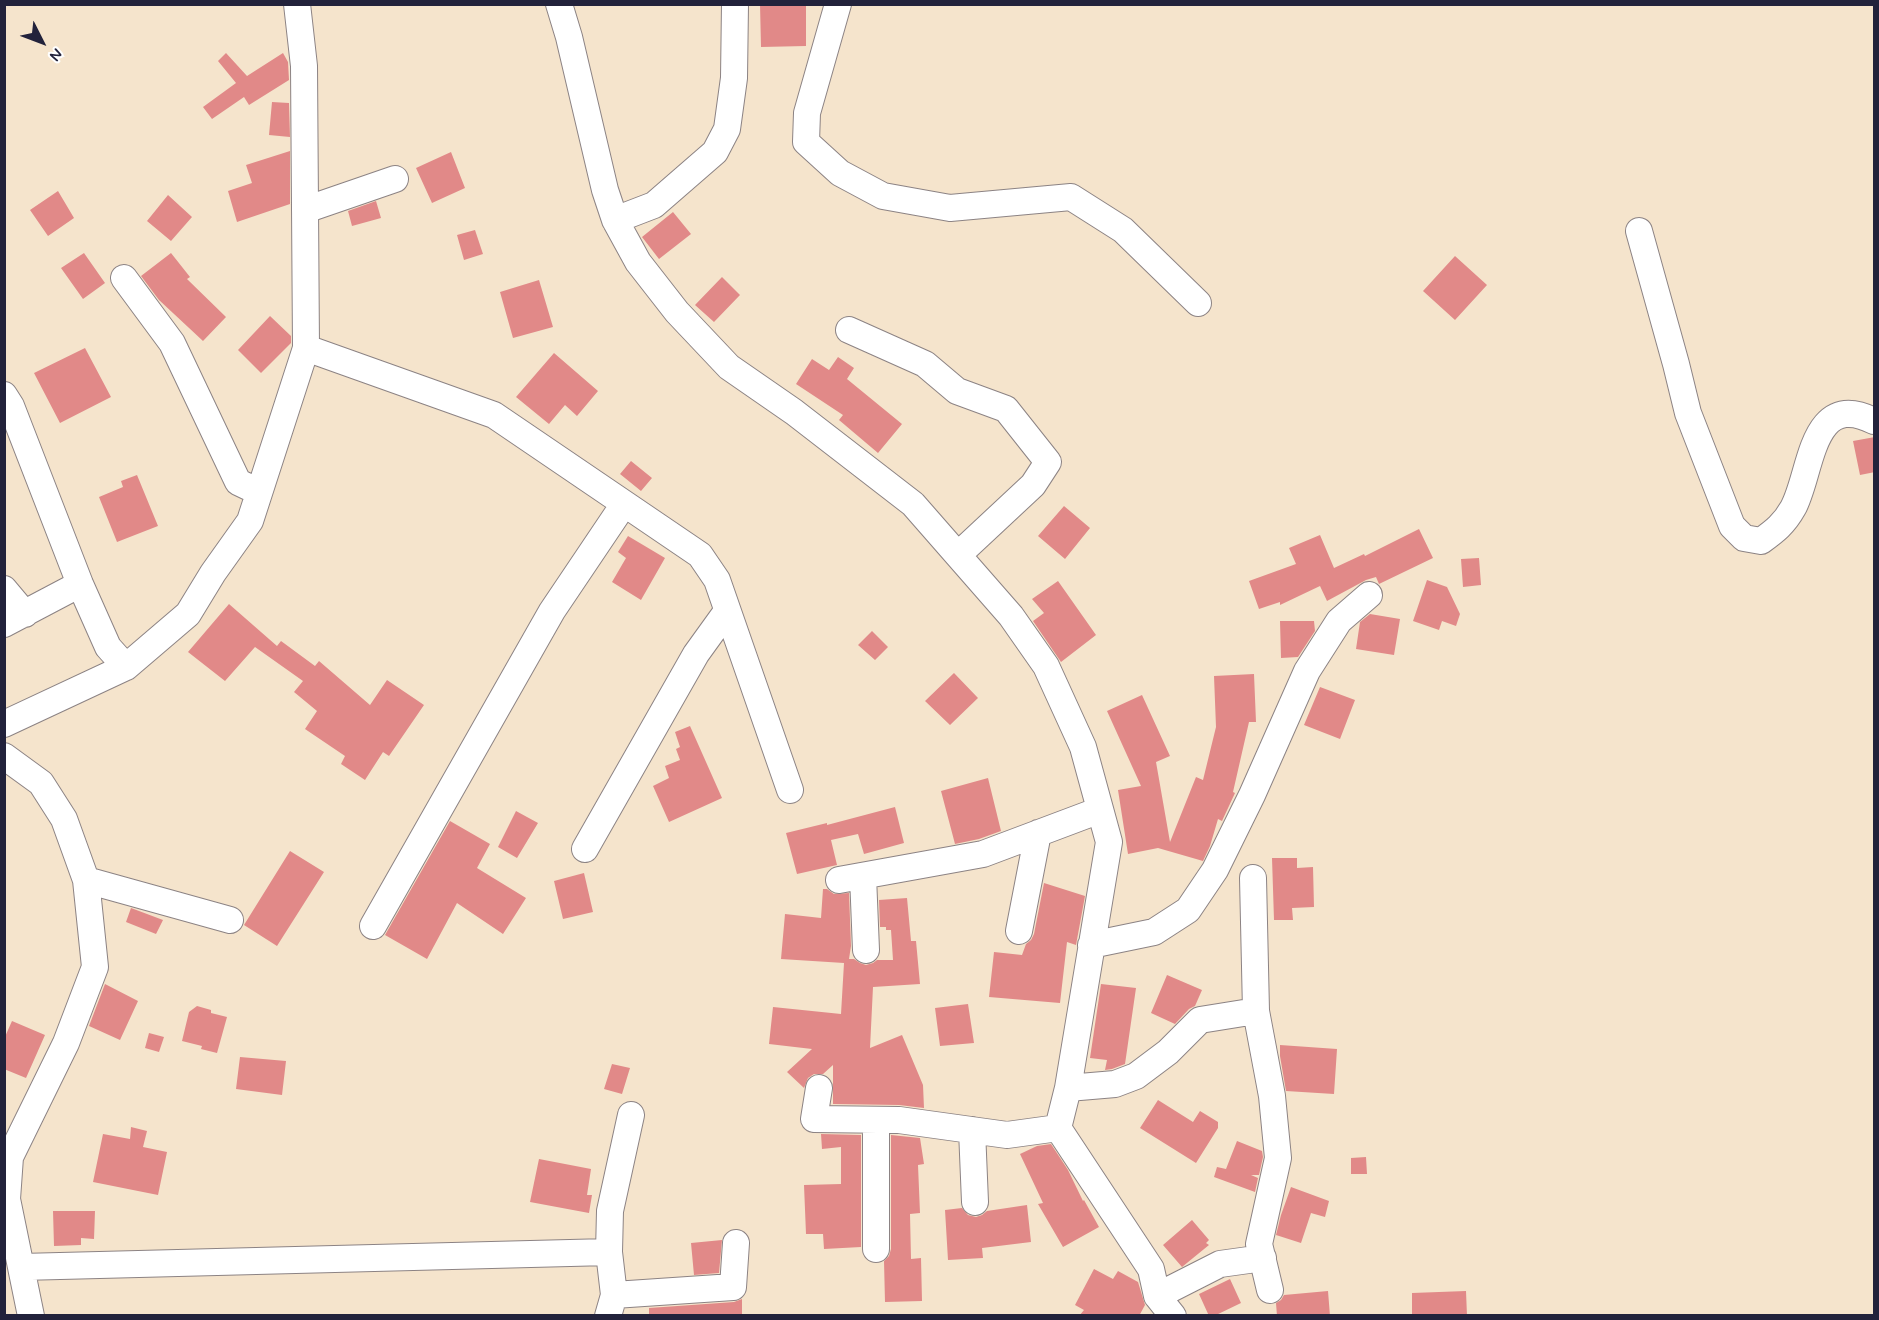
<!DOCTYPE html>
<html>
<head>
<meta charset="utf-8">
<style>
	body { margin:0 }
	#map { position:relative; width:1879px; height:1320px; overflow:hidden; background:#f5e4cc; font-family:Mynerve,sans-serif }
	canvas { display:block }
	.frame { position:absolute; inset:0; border:6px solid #22223b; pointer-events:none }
	.north { position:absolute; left:12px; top:12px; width:60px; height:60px; -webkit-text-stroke:4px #fff; paint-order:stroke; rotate:132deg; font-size:16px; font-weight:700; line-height:24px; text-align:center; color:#22223b }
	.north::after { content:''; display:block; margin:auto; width:21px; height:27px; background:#22223b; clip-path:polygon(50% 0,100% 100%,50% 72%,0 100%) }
</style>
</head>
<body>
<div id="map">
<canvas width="1879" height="1320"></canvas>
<div class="frame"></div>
<div class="north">N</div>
</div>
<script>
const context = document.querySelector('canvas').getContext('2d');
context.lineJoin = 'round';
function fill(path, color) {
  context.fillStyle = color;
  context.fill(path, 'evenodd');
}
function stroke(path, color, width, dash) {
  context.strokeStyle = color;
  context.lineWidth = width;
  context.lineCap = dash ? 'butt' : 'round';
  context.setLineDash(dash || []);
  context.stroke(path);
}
const building = new Path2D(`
	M 760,4 L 806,4 L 806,46 L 761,47 Z
	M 226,53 L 247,76 L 283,53 L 288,62 L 289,80 L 249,105 L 244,97 L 212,119 L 203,107 L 236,83 L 218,61 Z
	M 272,102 L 289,103 L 290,137 L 269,135 Z
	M 290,151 L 290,204 L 237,222 L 228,191 L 252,183 L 246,165 Z
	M 451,152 L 465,188 L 432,203 L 416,168 Z
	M 58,191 L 74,218 L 48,236 L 30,210 Z
	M 168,195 L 192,217 L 171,241 L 147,221 Z
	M 376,201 L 381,218 L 352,226 L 348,211 Z
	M 673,212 L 691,234 L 659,259 L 642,237 Z
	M 475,230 L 483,254 L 464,260 L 457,235 Z
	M 84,253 L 105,283 L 83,299 L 61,268 Z
	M 171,253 L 190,277 L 187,279 L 226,317 L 203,341 L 159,300 L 141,276 Z
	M 1455,256 L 1487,285 L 1455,320 L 1423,291 Z
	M 722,277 L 740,295 L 714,322 L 695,305 Z
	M 539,280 L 553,327 L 513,338 L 500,292 Z
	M 270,316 L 291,336 L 291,343 L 261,373 L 238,350 Z
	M 85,348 L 111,397 L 60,423 L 34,373 Z
	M 554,353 L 598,391 L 577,416 L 565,405 L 549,424 L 516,397 Z
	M 838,357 L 854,368 L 847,379 L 902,424 L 878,453 L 839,420 L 843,415 L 796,384 L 812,359 L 829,370 Z
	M 1875,437 L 1875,472 L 1860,475 L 1853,441 Z
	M 631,461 L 652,478 L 641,491 L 620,474 Z
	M 137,475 L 158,526 L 117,542 L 99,497 L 123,487 L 121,481 Z
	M 1064,506 L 1090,528 L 1065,559 L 1038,536 Z
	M 1419,529 L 1433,558 L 1379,584 L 1376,577 L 1366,580 L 1327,601 L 1320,586 L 1280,605 L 1280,602 L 1259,609 L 1249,581 L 1296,564 L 1289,548 L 1320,535 L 1334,568 L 1364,554 L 1365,556 Z
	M 628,536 L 665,558 L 641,600 L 612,582 L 626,558 L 618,552 Z
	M 1479,558 L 1481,585 L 1463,587 L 1461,559 Z
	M 1427,580 L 1447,587 L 1460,614 L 1456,626 L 1442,621 L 1439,630 L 1413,621 Z
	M 1058,581 L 1096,635 L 1061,662 L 1033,621 L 1044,613 L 1032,599 Z
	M 229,604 L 277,646 L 281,641 L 315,666 L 319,661 L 370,705 L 387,680 L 424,705 L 389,756 L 383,752 L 365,780 L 341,764 L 345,756 L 305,729 L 317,711 L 294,692 L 303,681 L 255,647 L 225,681 L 188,652 Z
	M 1370,614 L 1400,619 L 1394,655 L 1356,649 L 1360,622 Z
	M 1280,621 L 1314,621 L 1315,631 L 1298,657 L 1281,658 Z
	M 872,631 L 888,647 L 875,660 L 858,645 Z
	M 954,673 L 978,698 L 950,725 L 925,701 Z
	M 1254,674 L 1256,722 L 1249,722 L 1233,792 L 1235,793 L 1222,821 L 1218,819 L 1210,846 L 1203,861 L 1158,848 L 1128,854 L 1118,790 L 1141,786 L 1107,711 L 1142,695 L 1170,756 L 1156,762 L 1170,842 L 1196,777 L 1203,780 L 1216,727 L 1214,676 Z
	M 1320,687 L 1355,700 L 1340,739 L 1304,725 Z
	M 690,726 L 722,798 L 669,822 L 653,786 L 669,778 L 665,766 L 680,760 L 676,749 L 680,747 L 675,732 Z
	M 988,778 L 1001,831 L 979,839 L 955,844 L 941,791 Z
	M 895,807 L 904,843 L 864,854 L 858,834 L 831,840 L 837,865 L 797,874 L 786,833 L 827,823 L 827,825 Z
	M 516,811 L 538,823 L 517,858 L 498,847 Z
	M 450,821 L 490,844 L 477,868 L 526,898 L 503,934 L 457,903 L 427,959 L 385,935 Z
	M 290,851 L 324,872 L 277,946 L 244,925 Z
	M 1272,858 L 1297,858 L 1297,868 L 1313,867 L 1314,907 L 1292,908 L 1293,920 L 1274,920 Z
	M 584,873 L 593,912 L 563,919 L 554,881 Z
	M 1044,883 L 1085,896 L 1076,945 L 1067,942 L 1060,1003 L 989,997 L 994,952 L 1022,955 L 1026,944 L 1031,940 L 1034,934 Z
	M 823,889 L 827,889 L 834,894 L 849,893 L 851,946 L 849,959 L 854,959 L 860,963 L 866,965 L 873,963 L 877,960 L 893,960 L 891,930 L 886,930 L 886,927 L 880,927 L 879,900 L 907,898 L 911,941 L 916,941 L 920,984 L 873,987 L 870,1048 L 902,1035 L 923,1085 L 924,1108 L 899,1105 L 833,1104 L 833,1065 L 823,1074 L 814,1074 L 808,1078 L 804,1088 L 787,1072 L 812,1049 L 769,1044 L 773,1007 L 841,1014 L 844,963 L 781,959 L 785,914 L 821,918 Z
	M 131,908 L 163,920 L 156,934 L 126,922 Z
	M 1167,975 L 1202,990 L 1195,1006 L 1189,1009 L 1175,1024 L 1151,1013 Z
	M 105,984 L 138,1001 L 120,1040 L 89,1026 Z
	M 1101,984 L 1136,988 L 1125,1064 L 1112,1069 L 1105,1070 L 1107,1060 L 1090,1058 Z
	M 968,1004 L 974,1043 L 940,1046 L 935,1008 Z
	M 197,1006 L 211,1010 L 211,1013 L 227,1017 L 217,1053 L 201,1049 L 202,1046 L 182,1041 L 189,1012 Z
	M 12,1021 L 45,1035 L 26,1078 L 4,1069 L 4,1039 Z
	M 149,1033 L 164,1037 L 159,1052 L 145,1048 Z
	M 1280,1045 L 1337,1049 L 1334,1094 L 1286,1091 L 1280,1056 Z
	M 240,1057 L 286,1061 L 282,1095 L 236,1089 Z
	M 612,1064 L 630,1068 L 622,1094 L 604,1089 Z
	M 1158,1100 L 1193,1122 L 1200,1111 L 1218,1122 L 1218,1128 L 1196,1163 L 1140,1128 Z
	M 131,1127 L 147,1131 L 143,1147 L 167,1152 L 158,1195 L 93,1182 L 103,1134 L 130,1139 Z
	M 821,1134 L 861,1135 L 861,1247 L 824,1249 L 823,1234 L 806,1234 L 804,1185 L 841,1184 L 841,1147 L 822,1149 Z
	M 891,1135 L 920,1138 L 924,1164 L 918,1165 L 920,1213 L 910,1214 L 911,1259 L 921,1258 L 922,1301 L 885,1302 L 884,1261 L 889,1256 L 891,1249 Z
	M 1237,1141 L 1262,1151 L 1263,1157 L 1259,1175 L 1251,1175 L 1258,1178 L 1255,1192 L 1214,1177 L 1217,1167 L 1226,1169 Z
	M 1051,1144 L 1068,1170 L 1083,1201 L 1084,1200 L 1099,1227 L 1063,1247 L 1038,1204 L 1043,1203 L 1020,1154 L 1037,1146 Z
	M 1366,1157 L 1367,1174 L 1351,1174 L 1351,1158 Z
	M 539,1159 L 591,1169 L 587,1195 L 592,1195 L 589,1213 L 530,1202 Z
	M 1291,1187 L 1329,1201 L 1325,1217 L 1311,1213 L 1301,1243 L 1276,1235 L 1281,1215 Z
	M 1027,1205 L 1031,1242 L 982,1248 L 983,1258 L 948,1260 L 945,1210 L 962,1208 L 968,1215 L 976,1217 L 982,1215 L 987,1211 Z
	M 53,1211 L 95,1211 L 94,1239 L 81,1238 L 81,1245 L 54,1246 Z
	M 1192,1220 L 1209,1240 L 1206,1243 L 1209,1245 L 1182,1267 L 1163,1245 Z
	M 722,1240 L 719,1273 L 694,1275 L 691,1243 Z
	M 1094,1269 L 1113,1279 L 1118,1271 L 1138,1282 L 1145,1305 L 1139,1316 L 1079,1316 L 1084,1310 L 1075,1305 Z
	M 1230,1279 L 1241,1303 L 1214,1316 L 1209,1316 L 1199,1294 Z
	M 1328,1291 L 1330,1316 L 1277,1316 L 1276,1303 L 1281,1300 L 1284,1295 Z
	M 1466,1291 L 1467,1316 L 1412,1316 L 1412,1293 Z
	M 742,1299 L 742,1316 L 649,1316 L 649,1308 L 734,1302 Z`);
const minor = new Path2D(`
	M 559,4 L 569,37 L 605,190 L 615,220 L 638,262 L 677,312 L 729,367 L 794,412 L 913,504 L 1011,616 L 1046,666 L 1083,747 L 1109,842 L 1068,1088 L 1058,1128 L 1151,1269 L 1157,1296 L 1173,1316
	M 838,4 L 807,113 L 806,142 L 840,173 L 883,196 L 950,208 L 1071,197 L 1123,230 L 1198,303
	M 305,210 L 395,179
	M 615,220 L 654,205 L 715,152 L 727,129 L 734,78 L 735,4
	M 1639,231 L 1676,364 L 1688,413 L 1732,526 L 1744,538 L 1761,541 C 1775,531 1784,524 1793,508 C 1812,474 1810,389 1874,421
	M 124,278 L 172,343 L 238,482 L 259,492
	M 849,330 L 925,364 L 957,391 L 1006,409 L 1048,462 L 1033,485 L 958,555
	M 306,348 L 494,415 L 700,555 L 717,580 L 790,790
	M 4,395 L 11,406 L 80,584 L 108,647 L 126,667
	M 4,589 L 25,614
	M 4,624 L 80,584
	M 4,724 L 126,667 L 188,614 L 213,573 L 250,521 L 306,348 L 304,66 L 297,4
	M 4,756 L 41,783 L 64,819 L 86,880 L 95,967 L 66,1043 L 10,1157 L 7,1199 L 31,1316
	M 585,849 L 696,654 L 727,611
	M 863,876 L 866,950
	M 1253,878 L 1256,1011 L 1272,1096 L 1278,1158 L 1259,1244 L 1270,1290
	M 86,880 L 230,920
	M 839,880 L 983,854 L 1100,810
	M 373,926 L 552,611 L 624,504
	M 1019,931 L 1038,833
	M 1091,945 L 1154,932 L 1188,910 L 1215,870 L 1252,795 L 1307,671 L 1339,621 L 1369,595
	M 819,1088 L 814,1119 L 899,1120 L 1007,1135 L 1058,1128
	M 1068,1088 L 1115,1084 L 1136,1076 L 1168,1052 L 1200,1020 L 1256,1011
	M 876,1120 L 876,1249
	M 972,1130 L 975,1202
	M 21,1267 L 609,1252
	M 614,1295 L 733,1287 L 736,1243
	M 1157,1296 L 1220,1264 L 1263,1258
	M 608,1316 L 614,1295 L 609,1252 L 610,1211 L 631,1115`);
fill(building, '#e18988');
stroke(minor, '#8c8384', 28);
stroke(minor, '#fff', 26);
</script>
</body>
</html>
